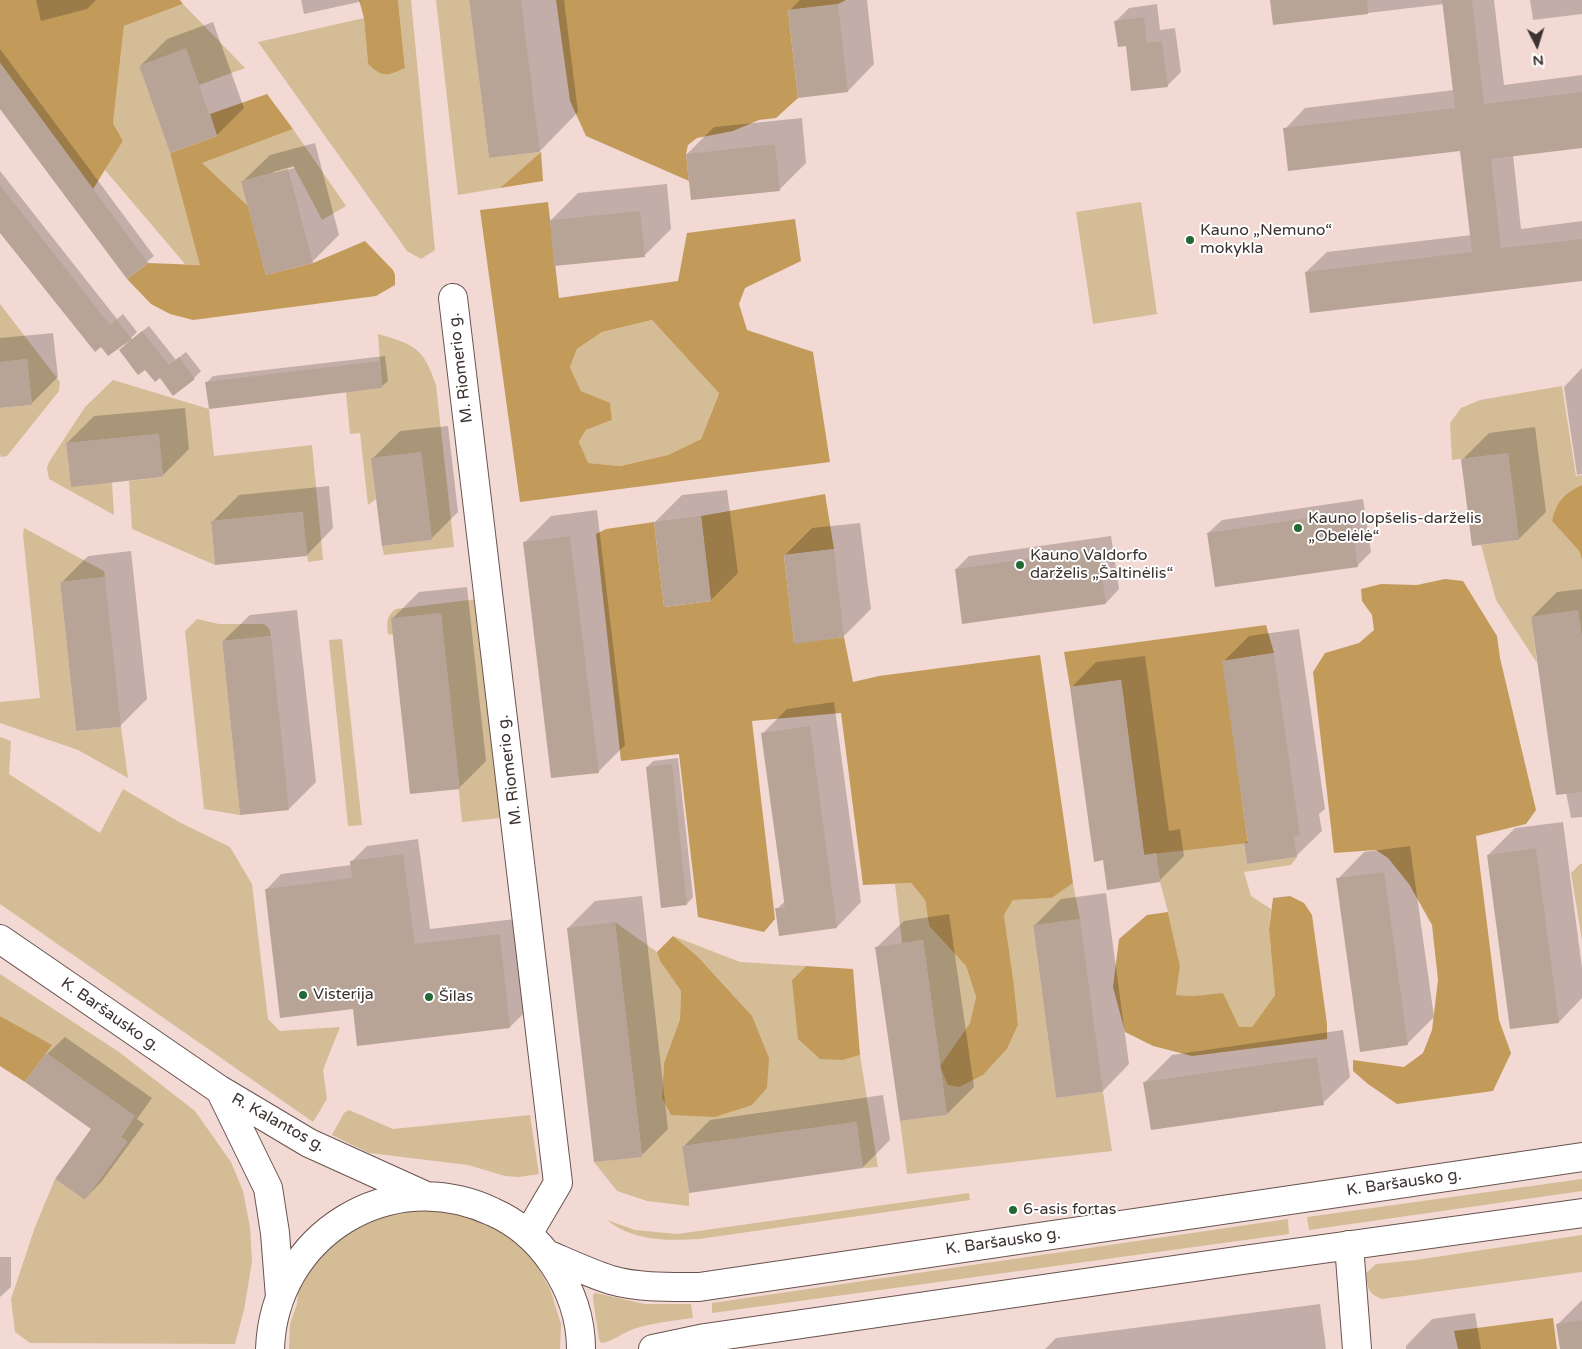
<!DOCTYPE html>
<html>
<head>
<meta charset="utf-8">
<style>
	body { margin:0 }
	#map { position:relative; width:1582px; height:1349px; overflow:hidden; background:#f3d9d4; font-family:"Varela Round",sans-serif }
	canvas { display:block }
	.north { position:absolute; left:1512px; top:20px; width:50px; height:50px; -webkit-text-stroke:4px #fff; paint-order:stroke; rotate:175deg; font-size:14px; font-weight:700; line-height:20px; text-align:center; color:#3d3331 }
	.north::after { content:''; display:block; margin:auto; width:18px; height:22px; background:#3d3331; clip-path:polygon(50% 0,100% 100%,50% 72%,0 100%) }
</style>
</head>
<body>
<div id="map">
<canvas width="1582" height="1349"></canvas>
<div class="north">N</div>
</div>
<script>
const context = document.querySelector('canvas').getContext('2d');
context.lineJoin = 'round';
function fill(path, color) {
  context.fillStyle = color;
  context.fill(path, 'evenodd');
}
function stroke(path, color, width, dash) {
  context.strokeStyle = color;
  context.lineWidth = width;
  context.lineCap = dash ? 'butt' : 'round';
  context.setLineDash(dash || []);
  context.stroke(path);
}
function write(font, color, halo, rows, align = 'center') {
  context.font = font + ' "Varela Round",sans-serif';
  context.lineWidth = 4;
  context.setLineDash([]);
  context.textBaseline = 'middle';
  context.strokeStyle = halo;
  context.fillStyle = color;
  for (const [text, x, y, turn = 0] of rows) {
    context.save();
    context.translate(x, y);
    context.rotate((+turn || 0) * Math.PI / 180);
    context.textAlign = isNaN(turn) ? turn : align;
    if (halo) context.strokeText(text, 0, 0);
    context.fillText(text, 0, 0);
    context.restore();
  }
}
const green = new Path2D(`
	M 398,0 L 411,0 L 435,250 L 421,259 L 407,251 L 258,42 L 364,18 L 368,64 L 405,67 Z
	M 436,0 L 469,0 L 489,158 L 541,152 L 500,188 L 458,195 Z
	M 183,4 L 245,68 L 199,85 L 186,49 L 139,66 L 170,153 L 201,265 L 185,264 L 105,170 L 123,141 L 113,123 L 124,26 Z
	M 293,129 L 346,206 L 322,220 L 294,167 L 242,181 L 248,206 L 201,163 Z
	M 1141,202 L 1157,314 L 1093,324 L 1076,212 Z
	M 0,304 L 60,382 L 59,391 L 7,456 L 1,457 L 0,453 L 0,408 L 32,405 L 27,359 L 0,362 Z
	M 652,320 L 719,392 L 701,439 L 668,455 L 620,466 L 587,463 L 579,443 L 586,430 L 612,420 L 610,404 L 581,391 L 570,367 L 577,349 L 602,332 Z
	M 378,334 C 415,345 423,347 436,385 L 454,547 L 384,555 L 382,546 L 432,540 L 421,452 L 372,458 L 376,499 L 368,505 L 360,433 L 350,434 L 346,392 L 382,388 Z
	M 113,380 L 209,409 L 214,456 L 312,445 L 323,560 L 308,562 L 302,512 L 211,521 L 215,565 L 132,529 L 129,481 L 163,477 L 158,434 L 66,443 L 71,486 L 112,482 L 114,515 L 49,479 L 47,468 L 49,462 L 85,407 Z
	M 1562,386 L 1576,476 L 1582,475 L 1582,485 C 1564,493 1556,502 1552,521 L 1579,551 L 1582,560 L 1582,638 L 1578,610 L 1531,617 L 1537,663 L 1496,600 L 1481,545 L 1519,540 L 1508,453 L 1452,460 L 1450,423 L 1461,408 L 1480,400 Z
	M 24,528 L 104,571 L 105,577 L 60,582 L 76,731 L 121,727 L 128,778 L 78,750 L 0,723 L 0,702 L 40,698 L 23,535 Z
	M 477,599 L 501,818 L 462,822 L 441,613 L 393,635 L 388,634 C 387,622 386,616 396,609 Z
	M 197,619 L 219,624 L 264,624 L 269,628 L 271,636 L 222,641 L 240,815 L 204,809 L 185,631 Z
	M 342,639 L 362,825 L 348,826 L 329,640 Z
	M 0,737 L 11,741 L 9,774 L 100,833 L 123,789 L 181,823 L 230,847 L 252,884 L 268,1019 L 280,1031 L 340,1027 L 323,1070 L 327,1099 L 313,1122 L 0,904 Z
	M 1244,843 L 1247,864 L 1297,857 L 1291,865 L 1244,872 L 1251,896 L 1271,909 L 1269,929 L 1275,995 L 1252,1027 L 1239,1027 L 1195,996 L 1176,995 L 1180,966 L 1168,912 L 1160,882 L 1156,853 Z
	M 1580,864 L 1582,864 L 1582,940 L 1571,873 Z
	M 911,883 L 925,900 L 929,926 L 966,966 L 976,997 L 970,1023 L 940,1066 L 960,1087 L 983,1075 L 1007,1049 L 1018,1025 L 1014,985 L 1004,915 L 1013,900 L 1052,898 L 1073,883 L 1080,919 L 1033,926 L 1056,1098 L 1103,1092 L 1112,1151 L 907,1174 L 900,1121 L 947,1115 L 923,940 L 902,943 L 895,884 Z
	M 615,922 L 657,952 L 660,961 L 681,991 L 680,1019 L 664,1063 L 662,1098 L 696,955 L 673,936 L 740,962 L 806,966 L 792,980 L 842,1060 L 860,1055 L 878,1167 L 863,1168 L 856,1122 L 682,1146 L 689,1193 L 689,1206 L 647,1201 L 617,1191 L 594,1162 L 642,1156 Z
	M 0,974 L 119,1052 L 195,1111 L 231,1162 L 243,1191 L 250,1227 L 252,1261 L 244,1310 L 235,1344 L 30,1343 L 15,1332 L 11,1299 L 35,1227 L 55,1179 L 85,1200 L 127,1142 L 121,1137 L 135,1116 L 46,1053 L 51,1045 L 0,1016 Z
	M 349,1110 L 393,1129 L 530,1115 L 539,1174 L 519,1177 L 505,1176 L 468,1165 L 369,1153 L 332,1135 L 344,1113 Z
	M 1582,1179 L 1582,1191 L 1309,1230 L 1307,1217 Z
	M 969,1193 L 970,1200 L 699,1239 C 669,1241 632,1241 607,1220 L 635,1230 L 677,1234 Z
	M 428,1210 L 466,1215 L 502,1231 L 532,1256 L 550,1289 L 561,1324 L 560,1349 L 289,1349 L 290,1324 L 297,1304 L 298,1291 L 320,1242 L 391,1213 Z
	M 1288,1219 L 1289,1234 L 712,1313 L 712,1303 Z
	M 1582,1235 L 1582,1272 L 1382,1299 C 1367,1293 1368,1288 1366,1273 L 1376,1264 L 1416,1260 Z
	M 596,1293 L 645,1304 L 691,1304 L 693,1318 C 671,1321 651,1323 631,1330 C 621,1334 612,1342 601,1343 L 599,1339 L 593,1299 L 593,1294 Z`);
const forest = new Path2D(`
	M 0,0 L 180,0 L 183,4 L 124,26 L 113,123 L 123,141 L 93,189 L 0,63 Z
	M 359,0 L 398,0 L 405,68 C 387,76 383,78 368,64 L 364,18 Z
	M 556,0 L 846,0 L 838,4 L 788,10 L 798,98 L 776,118 L 759,120 L 733,131 L 697,138 L 688,145 L 686,154 L 689,181 L 586,136 L 570,101 Z
	M 267,94 L 293,129 L 202,163 L 248,206 L 266,275 L 313,263 L 365,241 L 393,270 L 395,275 L 395,285 L 376,296 L 193,320 L 170,314 L 151,304 L 127,279 L 148,263 L 200,265 L 170,153 L 217,136 L 210,114 Z
	M 541,152 L 543,181 L 500,188 Z
	M 548,202 L 559,298 L 678,281 L 687,233 L 795,219 L 801,261 L 745,288 L 739,304 L 747,330 L 813,352 L 830,462 L 520,502 L 480,210 ZM 652,320 L 719,393 L 701,439 L 668,455 L 620,466 L 588,463 L 579,442 L 586,430 L 612,420 L 610,403 L 581,391 L 570,367 L 577,349 L 602,332 Z
	M 1582,485 L 1582,560 L 1579,551 L 1552,521 C 1556,502 1564,493 1582,485 Z
	M 825,494 L 834,549 L 784,555 L 794,643 L 844,637 L 853,682 L 879,676 L 1040,655 L 1073,883 L 1052,898 L 1013,900 L 1004,915 L 1014,985 L 1018,1025 L 1007,1049 L 983,1075 L 960,1087 L 948,1085 L 940,1066 L 970,1023 L 976,997 L 966,966 L 929,926 L 925,900 L 911,883 L 863,885 L 841,713 L 752,721 L 775,919 L 764,932 L 698,917 L 679,754 L 621,761 L 596,534 L 606,529 L 654,522 L 664,607 L 711,601 L 701,516 Z
	M 1445,579 L 1463,581 L 1497,636 L 1500,658 L 1536,810 L 1526,824 L 1476,836 L 1499,1020 L 1511,1053 L 1493,1091 L 1397,1104 L 1368,1084 L 1353,1071 L 1353,1060 L 1404,1067 L 1423,1053 L 1432,1030 L 1438,980 L 1432,925 L 1409,884 L 1388,858 L 1376,850 L 1334,853 L 1313,672 L 1325,653 L 1359,643 L 1374,630 L 1372,615 L 1362,601 L 1361,589 L 1381,584 L 1417,585 Z
	M 1266,625 L 1274,653 L 1223,661 L 1248,843 L 1144,855 L 1121,680 L 1070,687 L 1064,652 Z
	M 1290,896 L 1304,903 L 1312,915 L 1327,1024 L 1327,1039 L 1192,1056 L 1153,1046 L 1125,1032 L 1113,987 L 1119,939 L 1147,915 L 1168,912 L 1180,966 L 1176,995 L 1195,996 L 1223,993 L 1239,1027 L 1252,1027 L 1275,995 L 1269,929 L 1273,898 Z
	M 673,936 L 696,955 L 752,1016 L 769,1058 L 767,1088 L 752,1105 L 715,1117 L 671,1115 L 662,1098 L 664,1063 L 680,1019 L 681,991 L 660,961 L 657,952 Z
	M 806,966 L 853,969 L 860,1055 L 843,1060 L 820,1059 L 798,1039 L 792,980 Z
	M 0,1016 L 52,1045 L 25,1082 L 0,1066 Z
	M 1553,1318 L 1557,1349 L 1458,1349 L 1454,1331 Z`);
const shadow = new Path2D(`
	M 36,0 L 96,0 L 87,9 L 41,21 Z
	M 301,0 L 361,0 L 359,2 L 304,14 Z
	M 470,0 L 564,0 L 578,112 L 540,151 L 490,157 Z
	M 800,0 L 867,0 L 874,64 L 848,91 L 789,11 Z
	M 1272,0 L 1494,0 L 1504,85 L 1582,75 L 1582,147 L 1513,155 L 1521,229 L 1582,221 L 1582,280 L 1306,272 L 1327,252 L 1472,235 L 1461,149 L 1285,129 L 1305,108 L 1454,90 L 1444,4 L 1274,24 Z
	M 1530,0 L 1582,0 L 1582,14 L 1533,20 Z
	M 1157,4 L 1160,30 L 1175,28 L 1181,72 L 1167,86 L 1127,45 L 1116,21 L 1129,8 Z
	M 213,22 L 244,108 L 217,135 L 170,152 L 140,66 L 167,39 Z
	M 0,49 L 154,256 L 147,262 L 0,107 Z
	M 802,118 L 806,163 L 780,189 L 687,154 L 714,127 Z
	M 315,143 L 339,235 L 312,262 L 243,181 L 270,155 ZM 294,166 L 294,168 L 273,174 L 273,172 Z
	M 0,171 L 117,319 L 123,314 L 137,332 L 130,339 L 131,340 L 149,326 L 176,360 L 186,352 L 201,371 L 194,378 L 173,394 L 160,377 L 120,350 L 129,341 L 128,340 L 109,354 L 0,231 Z
	M 667,184 L 671,229 L 644,256 L 551,220 L 578,193 Z
	M 53,333 L 58,377 L 31,404 L 0,407 L 0,338 Z
	M 385,356 L 388,381 L 381,387 L 207,382 L 213,376 Z
	M 1582,368 L 1582,474 L 1577,475 L 1564,387 Z
	M 185,408 L 189,449 L 162,476 L 67,443 L 94,416 Z
	M 448,426 L 458,512 L 431,539 L 373,458 L 400,431 Z
	M 1535,427 L 1546,512 L 1519,539 L 1462,460 L 1489,433 Z
	M 329,486 L 333,528 L 307,555 L 212,522 L 239,495 Z
	M 727,490 L 738,573 L 711,600 L 666,605 L 655,522 L 682,495 Z
	M 1363,499 L 1371,552 L 1357,566 L 1208,533 L 1222,520 Z
	M 597,510 L 625,745 L 598,772 L 525,542 L 551,516 Z
	M 860,523 L 871,609 L 844,636 L 785,555 L 812,528 Z
	M 1111,536 L 1119,589 L 1106,603 L 956,569 L 969,556 Z
	M 131,551 L 147,699 L 120,726 L 61,583 L 88,556 Z
	M 467,587 L 486,761 L 459,788 L 393,618 L 419,592 Z
	M 1582,589 L 1582,817 L 1571,818 L 1532,617 L 1557,592 Z
	M 297,610 L 316,782 L 289,809 L 223,641 L 250,615 Z
	M 1299,629 L 1325,809 L 1319,814 L 1322,831 L 1296,856 L 1245,843 L 1249,840 L 1224,661 L 1249,636 Z
	M 1145,656 L 1169,831 L 1180,829 L 1184,856 L 1159,881 L 1104,859 L 1072,687 L 1096,662 Z
	M 834,702 L 861,902 L 837,927 L 777,909 L 785,901 L 762,734 L 787,709 Z
	M 678,758 L 693,897 L 687,904 L 647,767 L 653,761 Z
	M 1563,822 L 1582,968 L 1582,998 L 1559,1022 L 1488,855 L 1515,828 Z
	M 418,839 L 430,929 L 515,919 L 525,1012 L 510,1027 L 354,1008 L 266,890 L 281,874 L 351,865 L 351,862 L 367,846 Z
	M 1410,846 L 1434,1017 L 1407,1044 L 1338,879 L 1364,852 Z
	M 1106,893 L 1129,1064 L 1103,1091 L 1034,926 L 1061,899 Z
	M 642,896 L 668,1129 L 642,1155 L 568,928 L 595,901 Z
	M 949,914 L 974,1087 L 947,1114 L 877,947 L 904,921 Z
	M 1343,1030 L 1350,1077 L 1323,1103 L 1145,1082 L 1172,1055 Z
	M 65,1037 L 152,1098 L 137,1119 L 144,1124 L 102,1181 L 85,1199 L 93,1128 L 47,1054 Z
	M 883,1095 L 890,1140 L 863,1167 L 683,1147 L 710,1120 Z
	M 0,1257 L 11,1257 L 11,1287 L 0,1297 Z
	M 1582,1300 L 1582,1349 L 1561,1349 L 1558,1324 Z
	M 1320,1304 L 1326,1349 L 1045,1349 L 1056,1338 Z
	M 1475,1313 L 1481,1349 L 1406,1349 L 1406,1346 L 1432,1319 Z`);
const building = new Path2D(`
	M 469,0 L 521,0 L 540,152 L 489,158 Z
	M 1270,0 L 1367,0 L 1368,14 L 1273,25 Z
	M 1442,0 L 1472,0 L 1484,104 L 1582,92 L 1582,148 L 1491,159 L 1501,248 L 1582,239 L 1582,281 L 1310,313 L 1305,272 L 1472,252 L 1460,151 L 1288,171 L 1283,128 L 1455,108 Z
	M 838,4 L 848,92 L 798,98 L 788,10 Z
	M 1144,17 L 1147,43 L 1162,41 L 1168,87 L 1131,91 L 1126,46 L 1118,47 L 1114,21 Z
	M 186,48 L 217,136 L 170,153 L 139,66 Z
	M 0,63 L 148,263 L 127,279 L 0,109 Z
	M 775,144 L 780,191 L 691,200 L 686,154 Z
	M 288,169 L 313,263 L 266,275 L 241,181 Z
	M 0,185 L 110,325 L 116,319 L 132,339 L 108,356 L 101,347 L 95,352 L 0,233 Z
	M 640,211 L 645,257 L 554,266 L 550,220 Z
	M 142,331 L 169,365 L 179,357 L 195,379 L 173,396 L 160,378 L 155,382 L 145,370 L 138,375 L 119,350 Z
	M 27,359 L 32,405 L 0,408 L 0,362 Z
	M 379,361 L 382,388 L 209,409 L 205,382 Z
	M 159,434 L 163,477 L 71,487 L 66,443 Z
	M 421,452 L 432,540 L 382,546 L 371,458 Z
	M 1508,453 L 1519,540 L 1472,546 L 1461,459 Z
	M 303,512 L 307,556 L 215,565 L 211,521 Z
	M 1350,512 L 1358,567 L 1215,587 L 1207,533 Z
	M 701,516 L 711,601 L 664,607 L 654,522 Z
	M 570,536 L 599,773 L 551,778 L 523,542 Z
	M 834,549 L 844,637 L 794,644 L 784,555 Z
	M 1098,549 L 1106,604 L 962,624 L 955,569 Z
	M 105,577 L 121,727 L 76,731 L 60,582 Z
	M 1578,610 L 1582,638 L 1582,792 L 1556,795 L 1531,617 Z
	M 441,613 L 460,789 L 410,794 L 391,618 Z
	M 271,636 L 289,810 L 240,815 L 222,641 Z
	M 1274,653 L 1300,835 L 1294,836 L 1297,857 L 1247,864 L 1244,843 L 1248,843 L 1222,661 Z
	M 1121,680 L 1144,855 L 1156,853 L 1160,882 L 1107,890 L 1103,860 L 1094,862 L 1070,687 Z
	M 810,726 L 837,928 L 779,936 L 775,908 L 785,908 L 761,733 Z
	M 672,764 L 687,905 L 661,908 L 646,767 Z
	M 1536,848 L 1559,1023 L 1510,1029 L 1487,855 Z
	M 403,854 L 415,944 L 500,934 L 510,1028 L 357,1046 L 353,1009 L 280,1018 L 265,889 L 352,878 L 350,861 Z
	M 1384,872 L 1408,1045 L 1360,1052 L 1336,878 Z
	M 1080,919 L 1103,1092 L 1056,1098 L 1033,925 Z
	M 615,922 L 642,1157 L 594,1162 L 567,928 Z
	M 923,940 L 947,1115 L 900,1121 L 875,947 Z
	M 46,1053 L 135,1116 L 121,1137 L 127,1142 L 85,1200 L 55,1179 L 91,1129 L 25,1082 Z
	M 1317,1057 L 1324,1105 L 1151,1130 L 1143,1082 Z
	M 857,1122 L 863,1168 L 689,1193 L 682,1146 Z
	M 1582,1320 L 1582,1349 L 1560,1349 L 1556,1324 Z`);
const minor = new Path2D(`
	M 453,298 L 558,1183 L 528,1234
	M 1349,1245 L 1357,1349`);
const major = new Path2D(`
	M 0,939 L 220,1090 L 309,1143 L 426,1196
	M 220,1090 L 268,1188 L 275,1233 L 280,1297
	M 547,1254 C 568,1263 589,1273 611,1280 C 639,1288 670,1287 699,1287 L 1582,1157
	M 270,1349 C 274,1235 390,1163 493,1212 C 518,1223 538,1241 553,1263 C 570,1288 581,1318 581,1349
	M 653,1349 L 705,1338 L 1243,1260 L 1582,1213`);
const markers = [
	[1190,240,5,"#226935"],
	[1298,528,5,"#226935"],
	[1020,565,5,"#226935"],
	[303,995,5,"#226935"],
	[429,997,5,"#226935"],
	[1013,1210,5,"#226935"]
];
const poiNames = [
	["Kauno „Nemuno“",1200,231],
	["mokykla",1200,249],
	["Kauno lopšelis-darželis",1308,519],
	["„Obelėlė“",1308,537],
	["Kauno Valdorfo",1030,556],
	["darželis „Šaltinėlis“",1030,574],
	["Visterija",313,995],
	["Šilas",439,997],
	["6-asis fortas",1023,1210]
];
const streetNames = [
	["M. Riomerio g.",461,368,-97],
	["M. Riomerio g.",510,770,-97],
	["K. Baršausko g.",110,1015,35],
	["R. Kalantos g.",278,1123,29],
	["K. Baršausko g.",1404,1183,-8],
	["K. Baršausko g.",1003,1242,-8]
];
fill(green, '#d4bc96');
fill(forest, '#c29b5b');
fill(shadow, '#0003');
fill(building, '#b8a497');
stroke(minor, '#69534f', 30);
stroke(major, '#69534f', 30);
stroke(minor, '#fff', 28);
stroke(major, '#fff', 28);
for (const [x, y, r, color] of markers) {
  const dot = new Path2D();
  dot.arc(x, y, r, 0, 2 * Math.PI);
  context.fillStyle = color;
  context.fill(dot);
  stroke(dot, '#fff', 2);
}
write('16px', '#3d3331', '#fff', poiNames, 'left');
write('16px', '#3d3331', '#fff', streetNames);
</script>
</body>
</html>
